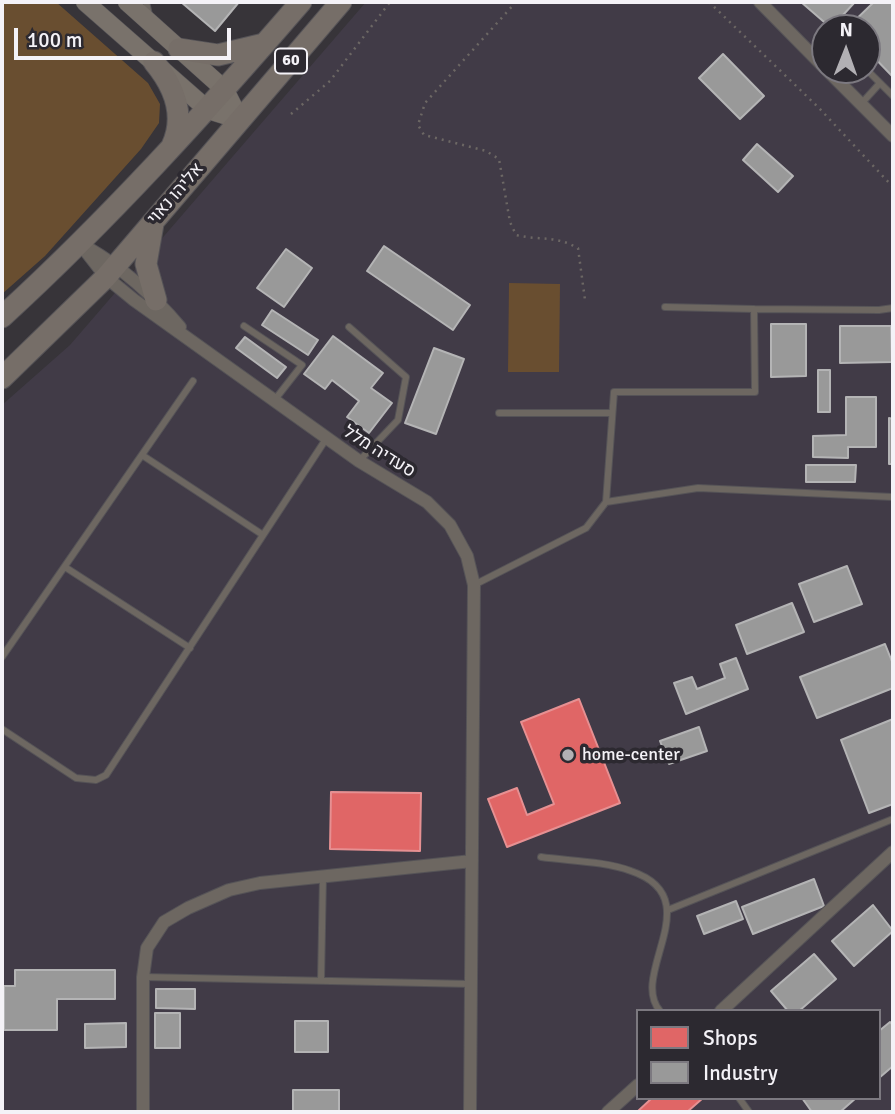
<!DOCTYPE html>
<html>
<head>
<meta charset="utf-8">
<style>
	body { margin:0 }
	#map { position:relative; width:895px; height:1114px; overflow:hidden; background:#373439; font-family:Signika,sans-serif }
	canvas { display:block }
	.frame { position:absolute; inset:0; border:4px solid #f4f2f7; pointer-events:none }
	.legend { position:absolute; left:636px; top:1009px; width:245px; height:91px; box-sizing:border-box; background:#2c2930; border:2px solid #7c7980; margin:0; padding:9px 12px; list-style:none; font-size:21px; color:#f4f2f7 }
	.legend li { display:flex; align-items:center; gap:14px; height:35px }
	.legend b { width:35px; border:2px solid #7c7980 }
	.north { position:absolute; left:811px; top:14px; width:70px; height:70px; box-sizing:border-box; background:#2c2930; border:2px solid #7c7980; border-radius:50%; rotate:1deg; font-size:19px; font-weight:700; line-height:28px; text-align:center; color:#f4f2f7 }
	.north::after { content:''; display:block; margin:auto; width:24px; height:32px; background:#b2b0b4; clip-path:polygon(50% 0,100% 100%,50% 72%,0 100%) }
	.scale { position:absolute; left:14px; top:28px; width:217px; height:32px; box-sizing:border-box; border:4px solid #f4f2f7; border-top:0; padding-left:9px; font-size:21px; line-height:24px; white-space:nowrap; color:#f4f2f7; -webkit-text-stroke:5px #2c2930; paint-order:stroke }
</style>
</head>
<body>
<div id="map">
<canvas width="895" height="1114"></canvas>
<div class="frame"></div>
<ul class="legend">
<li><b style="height:19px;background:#e06666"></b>Shops</li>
<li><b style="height:19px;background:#999"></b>Industry</li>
</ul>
<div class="north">N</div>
<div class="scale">100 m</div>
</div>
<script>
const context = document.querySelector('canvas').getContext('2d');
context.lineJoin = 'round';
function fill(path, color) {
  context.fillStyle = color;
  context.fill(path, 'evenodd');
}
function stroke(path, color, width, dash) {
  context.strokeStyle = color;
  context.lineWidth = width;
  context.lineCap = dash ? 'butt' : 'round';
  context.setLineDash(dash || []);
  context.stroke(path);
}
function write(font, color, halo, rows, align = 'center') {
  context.font = font + ' Signika,Heebo,sans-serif';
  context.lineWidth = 7;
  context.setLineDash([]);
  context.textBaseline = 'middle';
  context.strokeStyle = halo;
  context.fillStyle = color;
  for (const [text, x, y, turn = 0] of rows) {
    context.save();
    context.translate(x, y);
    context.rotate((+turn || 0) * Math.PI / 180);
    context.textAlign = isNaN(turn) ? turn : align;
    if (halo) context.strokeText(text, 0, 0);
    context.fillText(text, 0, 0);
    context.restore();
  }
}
const built = new Path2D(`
	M 366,2 L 893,2 L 893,1112 L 2,1112 L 2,405 L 70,345 ZM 825,28 L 867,28 L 867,70 L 825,70 ZM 638,1011 L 879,1011 L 879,1098 L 638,1098 Z`);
const green = new Path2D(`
	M 2,2 L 56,2 L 148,83 L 160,104 L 159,123 L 141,149 L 45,256 L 2,294 Z
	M 509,283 L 560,284 L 559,372 L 508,372 Z`);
const shops = new Path2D(`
	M 579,699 L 620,803 L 507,847 L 488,799 L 517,788 L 527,815 L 554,804 L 521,722 Z
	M 331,792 L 421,793 L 420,851 L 330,849 Z
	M 652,1098 L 703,1098 L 687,1112 L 637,1112 Z`);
const industry = new Path2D(`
	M 181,2 L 239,2 L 215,31 Z
	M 801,2 L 855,2 L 831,28 Z
	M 874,2 L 893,2 L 893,77 L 867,50 L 867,28 L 847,28 Z
	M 723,54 L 764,96 L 740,119 L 699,78 Z
	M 757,144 L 793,176 L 778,192 L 743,160 Z
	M 384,246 L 470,305 L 453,330 L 367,271 Z
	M 286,249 L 312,268 L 284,307 L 257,288 Z
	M 272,310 L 318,340 L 308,355 L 262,325 Z
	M 771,324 L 806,324 L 806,376 L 771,377 Z
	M 840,326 L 891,326 L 892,362 L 840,363 Z
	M 333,336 L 383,373 L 371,388 L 392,403 L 369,433 L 347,417 L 359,401 L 332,380 L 325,389 L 304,374 Z
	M 245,337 L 286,367 L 277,378 L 236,348 Z
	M 434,348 L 464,359 L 436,434 L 405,423 Z
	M 818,370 L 830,370 L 830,412 L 818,412 Z
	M 846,397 L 876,397 L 876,447 L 848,447 L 848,458 L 813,457 L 813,436 L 846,435 Z
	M 889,418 L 893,419 L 893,464 L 889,464 Z
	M 806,465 L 856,465 L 855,482 L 806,482 Z
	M 847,566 L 862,604 L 814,622 L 799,584 Z
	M 792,603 L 804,632 L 747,654 L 736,625 Z
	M 885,644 L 893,664 L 893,688 L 817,718 L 800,677 Z
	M 736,658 L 748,689 L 686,714 L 674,683 L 692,677 L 697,689 L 725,678 L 720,664 Z
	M 893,719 L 893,804 L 869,813 L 841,740 Z
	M 699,727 L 707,751 L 669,764 L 660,741 Z
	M 814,879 L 824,906 L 753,934 L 742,907 Z
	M 736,901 L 743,919 L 704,934 L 697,916 Z
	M 873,905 L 893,931 L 854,966 L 832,941 Z
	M 814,954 L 836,979 L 799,1011 L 788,1011 L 771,991 Z
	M 15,970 L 115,970 L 115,999 L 57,999 L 57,1030 L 4,1030 L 4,986 L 15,986 Z
	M 156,989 L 195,989 L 195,1009 L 156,1008 Z
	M 155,1013 L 180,1013 L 180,1048 L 155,1048 Z
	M 295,1021 L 328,1021 L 328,1052 L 295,1052 Z
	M 890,1022 L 893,1025 L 893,1066 L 879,1078 L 879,1031 Z
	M 126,1023 L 126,1047 L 85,1048 L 85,1024 Z
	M 293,1090 L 339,1090 L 339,1112 L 293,1112 Z
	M 802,1098 L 856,1098 L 840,1112 L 812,1112 Z`);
const path = new Path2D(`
	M 516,2 L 425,103 L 418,125 L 424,135 L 486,151 L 499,159 L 510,222 L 516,235 C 542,241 554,235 578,248 L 585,300
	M 709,2 L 819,108 L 893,187
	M 291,114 L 330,81 L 390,2`);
const service = new Path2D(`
	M 146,2 L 149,15
	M 867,70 L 893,96
	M 861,104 L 880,83
	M 665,307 L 754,309
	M 244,326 L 302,365 L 273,402
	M 349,327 L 406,377 L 398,420 L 359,461
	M 499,413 L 612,413
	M 142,455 L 263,535
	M 606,502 L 698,488 L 893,497
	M 65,567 L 190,648
	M 474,585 L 586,528 L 606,502 L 614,392 L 755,392 L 754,309 L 879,310 L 893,308
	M 2,657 L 193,381
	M 2,729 L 76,778 L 96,780 L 106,775 L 326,439
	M 541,857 C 569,861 604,861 631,871 C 711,898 628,974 660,1011
	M 668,910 L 893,819
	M 144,977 L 471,984
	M 321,981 L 323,876
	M 739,1098 L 749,1112`);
const minor = new Path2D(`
	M 760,2 L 825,68
	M 827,70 L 893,136
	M 81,245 L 106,277 L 134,300 L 359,461 L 427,502 L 450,525 L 467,556 L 474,585 L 470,1112
	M 88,248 C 124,269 153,295 180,327
	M 721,1011 L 893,852
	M 143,1112 L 143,977 L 147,948 L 164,922 L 188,908 L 229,890 L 260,883 L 472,861
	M 608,1112 L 638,1085`);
const secondary = new Path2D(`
	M 85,2 L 208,110 L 240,120
	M 127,2 L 225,90 L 240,120`);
const trunk = new Path2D(`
	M 179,49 L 218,55 L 264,44
	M 154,62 C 174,86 186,116 172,146
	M 153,224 L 146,264 L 156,300
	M 2,317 C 109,219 206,112 301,2
	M 2,378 L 106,277 L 341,2`);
const markers = [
	[568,755,7,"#b2b0b4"]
];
const shields = [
	[291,61,32]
];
const shieldNames = [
	["60",291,61]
];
const streetNames = [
	["אליהו נאוי",176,194,-49],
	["סעדיה מלל",379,452,32]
];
const poiNames = [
	["home-center",582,755]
];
fill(built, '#413b47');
fill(green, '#694e30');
fill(shops, '#e06666');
stroke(shops, '#e69092', 2);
fill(industry, '#999');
stroke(industry, '#b4b4b5', 2);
stroke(service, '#555357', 8);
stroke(minor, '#555357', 14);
stroke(secondary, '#555357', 19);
stroke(trunk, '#555357', 23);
stroke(path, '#6c6764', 2.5, [2, 5]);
stroke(service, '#6d6761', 6);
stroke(minor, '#6d6761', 12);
stroke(secondary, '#79726b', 18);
stroke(trunk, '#766e68', 21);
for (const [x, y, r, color] of markers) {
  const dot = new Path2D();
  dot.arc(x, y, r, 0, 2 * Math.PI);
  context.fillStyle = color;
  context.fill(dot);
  stroke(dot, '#2c2930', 2.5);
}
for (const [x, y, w] of shields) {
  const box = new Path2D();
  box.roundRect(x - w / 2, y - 12.5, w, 25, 5);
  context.fillStyle = '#2c2930';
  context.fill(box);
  stroke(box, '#f4f2f7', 2);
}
write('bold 16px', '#f4f2f7', null, shieldNames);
write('18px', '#f4f2f7', '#2c2930', streetNames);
write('18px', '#f4f2f7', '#2c2930', poiNames, 'left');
</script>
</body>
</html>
